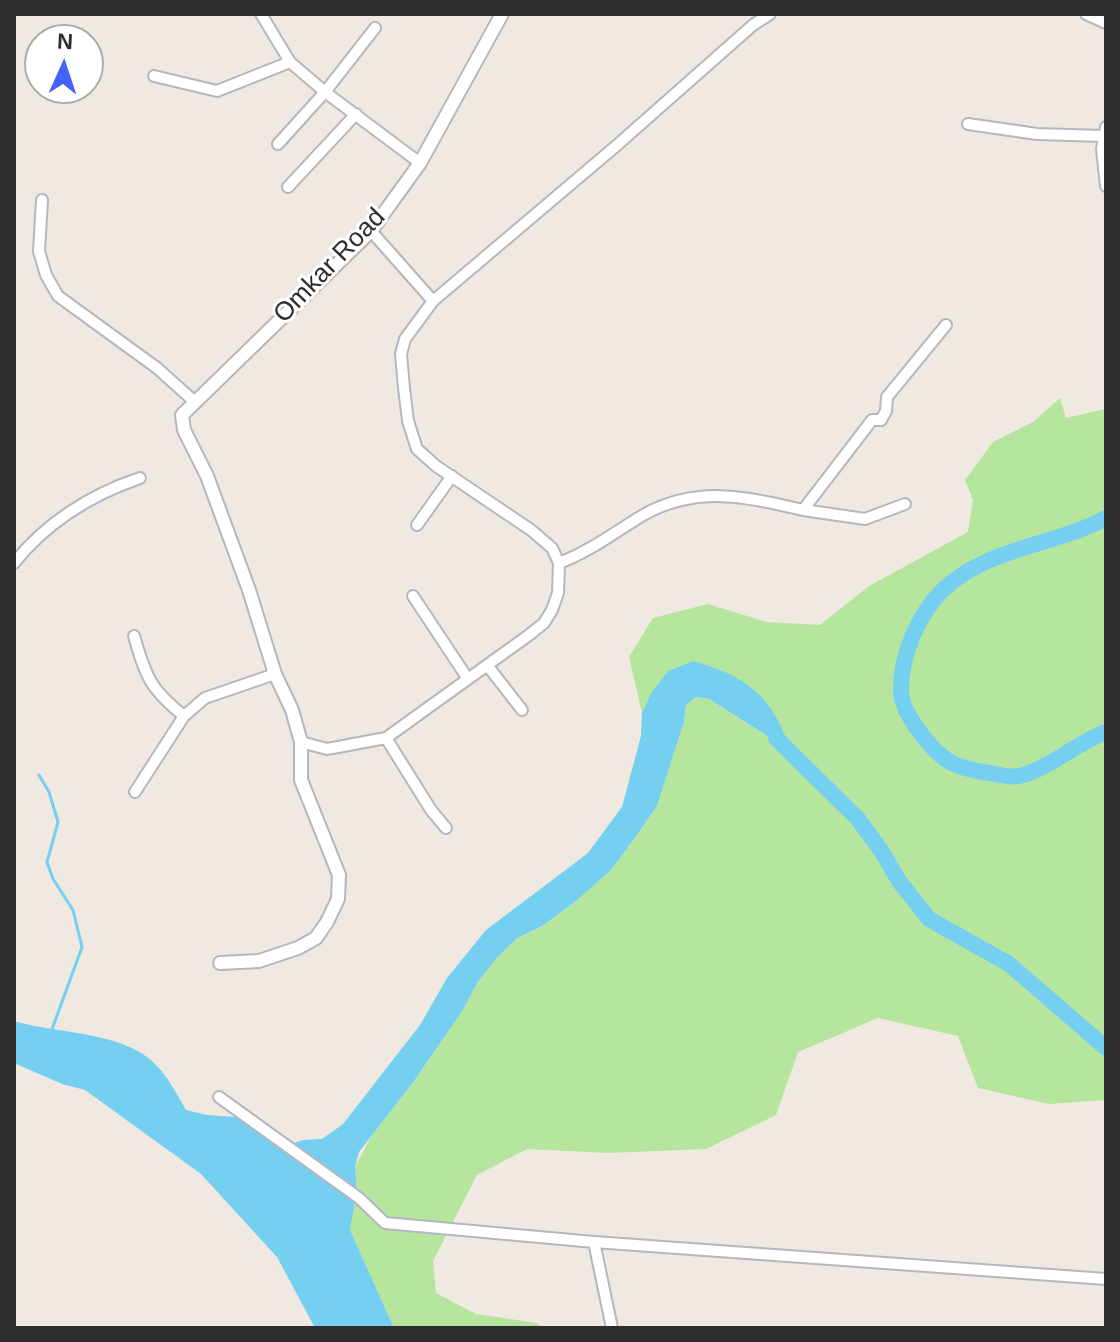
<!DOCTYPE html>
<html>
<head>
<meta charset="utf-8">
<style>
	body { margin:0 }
	#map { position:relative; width:1120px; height:1342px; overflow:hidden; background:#efe9e1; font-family:Arial,sans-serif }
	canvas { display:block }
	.frame { position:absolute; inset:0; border:16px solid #2e2e2e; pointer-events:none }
	.north { position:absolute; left:24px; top:24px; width:80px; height:80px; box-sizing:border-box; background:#fff; border:2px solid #ababab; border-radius:50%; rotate:3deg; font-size:22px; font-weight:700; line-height:32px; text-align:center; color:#2e2e2e }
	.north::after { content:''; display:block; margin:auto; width:28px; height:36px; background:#4264fb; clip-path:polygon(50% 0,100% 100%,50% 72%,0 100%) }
</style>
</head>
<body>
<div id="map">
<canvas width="1120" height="1342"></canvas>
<div class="frame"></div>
<div class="north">N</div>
</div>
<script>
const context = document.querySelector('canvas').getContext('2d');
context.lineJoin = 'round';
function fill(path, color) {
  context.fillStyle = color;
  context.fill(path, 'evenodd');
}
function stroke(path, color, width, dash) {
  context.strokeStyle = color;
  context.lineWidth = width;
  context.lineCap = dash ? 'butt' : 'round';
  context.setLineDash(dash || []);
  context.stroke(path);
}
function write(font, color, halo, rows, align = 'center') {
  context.font = font + ' Arial,sans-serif';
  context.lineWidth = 6;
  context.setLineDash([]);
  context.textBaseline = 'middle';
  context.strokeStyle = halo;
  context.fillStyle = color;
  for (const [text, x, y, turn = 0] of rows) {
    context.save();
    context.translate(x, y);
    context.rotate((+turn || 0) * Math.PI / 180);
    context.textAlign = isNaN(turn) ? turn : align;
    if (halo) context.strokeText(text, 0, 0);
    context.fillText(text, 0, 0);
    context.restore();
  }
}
const green = new Path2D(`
	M 1060,398 L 1066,418 L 1106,409 L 1106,1100 L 1049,1104 L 978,1088 L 958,1036 L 878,1018 L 798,1052 L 776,1115 L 706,1149 L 608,1153 L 527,1149 L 477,1175 L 433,1261 L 436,1293 L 476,1314 L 537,1323 L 542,1328 L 394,1328 L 350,1230 L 357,1191 L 355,1167 L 372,1135 L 414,1081 L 463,1010 L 477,983 L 496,959 L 517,938 L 542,926 L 576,901 L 611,870 L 634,839 L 657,806 L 684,722 L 686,705 L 696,697 L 709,699 L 790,751 L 668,671 L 642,713 L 629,657 L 653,618 L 708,604 L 767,622 L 820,625 L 869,586 L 968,532 L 973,500 L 965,480 L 993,442 L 1033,422 Z`);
const water = new Path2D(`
	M 693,661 C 749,677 772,696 791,751 L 709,699 L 696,697 L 686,705 L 684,722 L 657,806 L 634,839 L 611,870 L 576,901 L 542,926 L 517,938 L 496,959 L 477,983 L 463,1010 L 414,1081 L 359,1152 L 355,1167 L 357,1191 L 350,1230 L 394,1328 L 315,1328 L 277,1257 L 201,1174 L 85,1090 L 62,1084 L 14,1063 L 14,1021 C 57,1034 128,1031 159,1068 C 170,1081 178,1096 186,1110 L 207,1115 L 236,1117 L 288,1145 L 303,1140 L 322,1139 L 343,1124 L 420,1025 L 447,978 L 486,930 L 588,853 L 622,807 L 641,736 L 642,713 L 652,692 L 668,671 Z`);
const stream = new Path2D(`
	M 39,775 L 49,792 L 58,822 L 47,862 L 53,879 L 73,910 L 82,947 L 51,1032`);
const river = new Path2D(`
	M 1106,518 C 1056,545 988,548 945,588 C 919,612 900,656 901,692 C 902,714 934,755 954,764 C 967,770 981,772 995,774 C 1002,775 1012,778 1019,776 C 1049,769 1076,743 1106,732
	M 776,738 L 858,819 L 882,852 L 899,881 L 929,919 L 1009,964 L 1106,1048`);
const minor = new Path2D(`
	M 261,14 L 290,62 L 325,92 L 420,163
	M 1086,14 L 1106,23
	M 154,76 L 217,91 L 290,62
	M 968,124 L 1037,134 L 1103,136
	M 1106,127 L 1102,149 L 1106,186
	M 278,144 L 325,92 L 375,28
	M 288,187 L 356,114
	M 42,200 L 39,251 L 46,275 L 58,296 L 157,368 L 195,402
	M 371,231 L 433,301
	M 803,510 L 865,519 L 905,504
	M 417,525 L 452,476
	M 14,563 C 47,522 90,495 140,478
	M 559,563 C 591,551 616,531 645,514 C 699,485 747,497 803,510 L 872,420 L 881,420 L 886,411 L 887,397 L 946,325
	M 413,596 L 468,679
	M 134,636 C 146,677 150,689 184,716
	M 487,665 L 522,710
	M 386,738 L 431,810 L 446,828
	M 301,742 L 327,749 L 386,738 L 529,635 L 544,623 L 552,610 L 558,593 L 559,563 L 552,548 L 531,530 L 436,466 L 417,449 L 408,421 L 404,388 L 401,354 L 405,339 L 433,301 L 616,146 L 753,25 L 770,14
	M 135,792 L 184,716 L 205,698 L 275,674
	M 219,1097 L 359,1198 L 385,1223 L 594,1242 L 1106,1279
	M 594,1242 L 612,1328`);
const tertiary = new Path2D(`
	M 220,963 L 259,961 L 298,948 L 316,938 L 327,922 L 338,899 L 339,875 L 301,780 L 301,742 L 292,710 L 275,674 L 249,590 L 207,476 L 184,430 L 182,415 L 371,231 L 420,163 L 502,14`);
const streetNames = [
	["Omkar Road",330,266,-46]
];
fill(green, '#b6e59e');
fill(water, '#75cff0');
stroke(stream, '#75cff0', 3);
stroke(river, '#75cff0', 16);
stroke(minor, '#b4b7c1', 14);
stroke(tertiary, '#b4b7c1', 16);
stroke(minor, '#fff', 10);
stroke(tertiary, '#fff', 12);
write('26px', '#2e2e2e', '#fff', streetNames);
</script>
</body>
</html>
